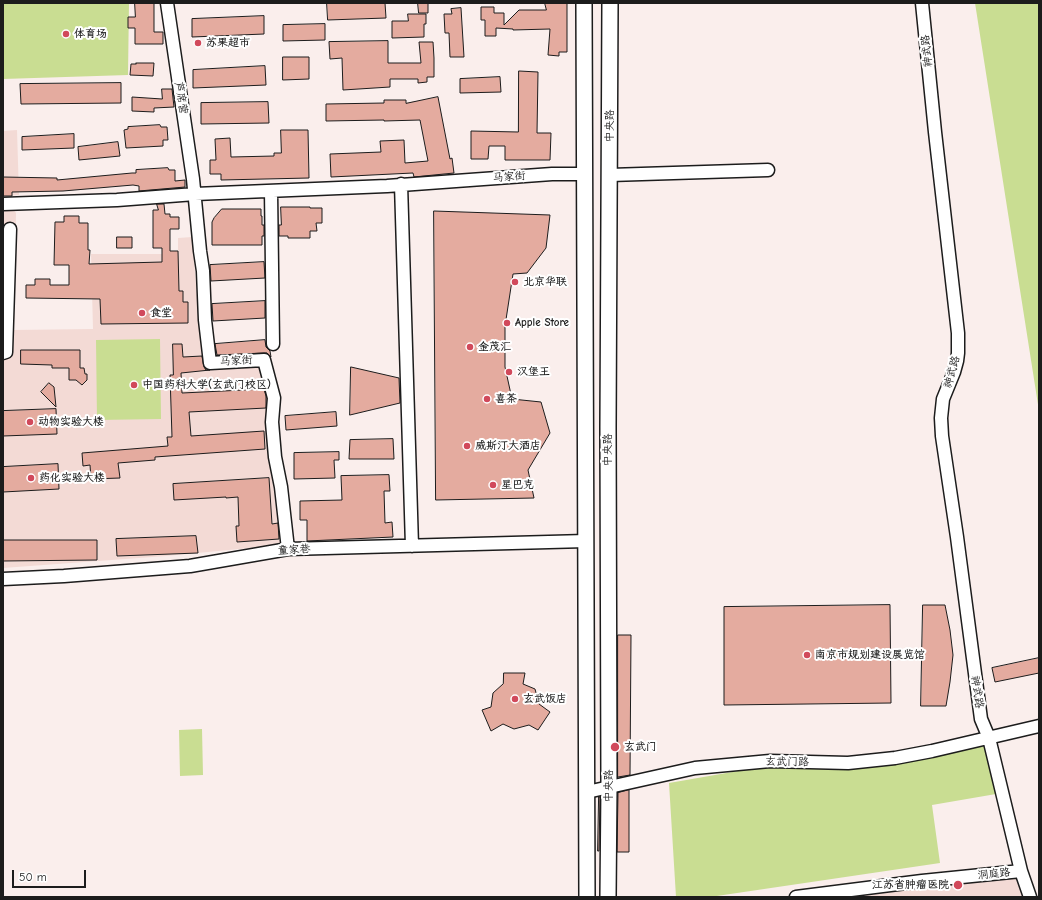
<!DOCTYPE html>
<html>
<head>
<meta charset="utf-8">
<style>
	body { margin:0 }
	#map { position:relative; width:1042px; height:900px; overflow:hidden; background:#faeeec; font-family:"Comic Neue",sans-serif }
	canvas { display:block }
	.frame { position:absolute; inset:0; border:4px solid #1c1c1c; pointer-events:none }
	.scale { position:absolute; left:12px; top:870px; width:74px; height:18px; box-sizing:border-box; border:2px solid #1c1c1c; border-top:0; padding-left:5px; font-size:12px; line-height:14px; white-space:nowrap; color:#1c1c1c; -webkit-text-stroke:3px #fff; paint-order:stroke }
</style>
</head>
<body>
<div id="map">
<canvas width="1042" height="900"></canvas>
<div class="frame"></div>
<div class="scale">50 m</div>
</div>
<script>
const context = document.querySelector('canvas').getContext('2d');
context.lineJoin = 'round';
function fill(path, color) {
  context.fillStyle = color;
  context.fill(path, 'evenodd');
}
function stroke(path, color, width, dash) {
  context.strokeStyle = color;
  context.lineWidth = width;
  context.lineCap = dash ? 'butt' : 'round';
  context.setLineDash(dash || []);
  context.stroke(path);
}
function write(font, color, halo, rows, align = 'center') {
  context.font = font + ' "Comic Neue","LXGW WenKai TC",sans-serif';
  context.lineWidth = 4;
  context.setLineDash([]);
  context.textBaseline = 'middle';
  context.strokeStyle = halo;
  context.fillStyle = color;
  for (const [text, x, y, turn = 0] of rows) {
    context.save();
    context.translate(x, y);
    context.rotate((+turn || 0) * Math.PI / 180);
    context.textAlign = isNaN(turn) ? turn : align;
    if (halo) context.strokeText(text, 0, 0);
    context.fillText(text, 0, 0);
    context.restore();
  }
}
const built = new Path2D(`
	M 17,130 L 19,195 L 3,196 L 3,131 Z
	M 3,209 L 13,209 L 16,213 L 14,330 L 93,329 L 91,254 L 178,254 L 178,238 L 192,237 L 200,332 L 206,367 L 259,365 L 269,403 L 267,418 L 269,456 L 281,545 L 166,556 L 3,568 Z
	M 1021,871 L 1030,897 L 857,897 L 856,889 Z`);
const green = new Path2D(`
	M 3,3 L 129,3 L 128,75 L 3,79 Z
	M 975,3 L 1039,3 L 1039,411 Z
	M 160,339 L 161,419 L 97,420 L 96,340 Z
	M 202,729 L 203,775 L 180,776 L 179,730 Z
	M 985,746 L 996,794 L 932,805 L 940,863 L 710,897 L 676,897 L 669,783 L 761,767 L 850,768 Z`);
const building = new Path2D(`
	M 135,3 L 154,3 L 154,32 L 163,32 L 163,44 L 135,44 L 135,28 L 128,28 L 128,17 L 135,17 Z
	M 327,3 L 385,3 L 386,18 L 328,20 Z
	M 418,3 L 428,3 L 428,13 L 419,13 Z
	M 545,3 L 567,3 L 567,52 L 559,52 L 559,56 L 548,55 L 550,29 L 513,30 L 513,29 L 496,28 L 496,36 L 485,36 L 485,20 L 481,20 L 481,7 L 494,7 L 494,13 L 504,13 L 504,25 L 519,10 L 546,10 Z
	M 461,8 L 464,57 L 450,57 L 449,33 L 445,33 L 444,14 L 452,14 L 451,9 Z
	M 408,14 L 426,14 L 426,24 L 424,24 L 424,37 L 392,38 L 392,21 L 408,21 Z
	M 264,16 L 264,34 L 192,37 L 192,19 Z
	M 325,24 L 325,40 L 283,41 L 283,25 Z
	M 388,41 L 388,63 L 421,63 L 419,42 L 433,42 L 434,58 L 434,77 L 427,77 L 427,82 L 418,83 L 418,79 L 390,79 L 390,87 L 343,90 L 342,58 L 330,59 L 329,42 Z
	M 283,57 L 309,57 L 309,79 L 283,80 Z
	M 136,63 L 154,63 L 153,76 L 130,75 L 131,64 L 136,64 Z
	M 265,66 L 266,85 L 193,88 L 193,70 Z
	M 519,71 L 538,72 L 537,133 L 551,133 L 550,160 L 505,160 L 505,146 L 489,146 L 488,159 L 471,159 L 471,131 L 518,132 Z
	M 500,77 L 501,92 L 460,93 L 460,79 Z
	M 121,83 L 121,103 L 21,104 L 20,84 Z
	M 162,89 L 172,89 L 174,107 L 154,108 L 154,112 L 132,111 L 132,97 L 162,99 Z
	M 438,97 L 450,159 L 452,158 L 454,173 L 414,177 L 413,173 L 331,177 L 330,154 L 381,152 L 380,141 L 404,140 L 405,163 L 428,161 L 420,120 L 384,121 L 384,120 L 326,121 L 326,104 L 384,103 L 384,100 L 406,100 L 406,103 Z
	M 268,102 L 269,123 L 201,124 L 201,103 Z
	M 160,125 L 161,127 L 167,127 L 168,140 L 163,140 L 163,146 L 126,148 L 124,130 L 128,129 L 128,127 Z
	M 281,130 L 308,130 L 309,178 L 221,180 L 221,174 L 210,174 L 210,160 L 216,160 L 215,139 L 230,138 L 231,157 L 274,156 L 274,153 L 281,153 Z
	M 74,134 L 74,148 L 22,150 L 22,137 Z
	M 118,142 L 120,156 L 79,160 L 78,147 Z
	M 168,168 L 169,170 L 175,170 L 175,181 L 185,180 L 185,187 L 139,191 L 139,186 L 133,185 L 63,191 L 12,192 L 12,196 L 3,196 L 3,177 L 57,178 L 57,180 L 132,173 L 136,173 L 136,170 Z
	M 157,204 L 164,204 L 165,214 L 170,214 L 170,217 L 179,217 L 179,229 L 170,229 L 170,251 L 178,251 L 179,291 L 183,291 L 183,302 L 188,302 L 188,323 L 101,324 L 100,299 L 26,298 L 26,285 L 35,285 L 35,279 L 50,279 L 50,285 L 69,285 L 69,265 L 54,265 L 55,222 L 64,222 L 64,216 L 79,216 L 79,223 L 88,223 L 88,250 L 90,250 L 89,264 L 162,262 L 162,248 L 153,248 L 153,210 L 158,210 Z
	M 281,207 L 310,207 L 310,208 L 322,208 L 322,223 L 316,223 L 317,231 L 310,231 L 310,238 L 288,238 L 288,236 L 279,236 L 279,225 L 281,225 Z
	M 222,209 L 261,209 L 261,216 L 262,216 L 262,225 L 264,225 L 264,236 L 262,236 L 262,245 L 212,245 L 212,222 L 214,218 Z
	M 434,211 L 550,215 L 546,248 L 527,273 L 513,274 L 505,326 L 505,367 L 512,399 L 541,402 L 550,433 L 528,470 L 534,498 L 436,500 Z
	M 117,237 L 132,237 L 132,248 L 117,248 Z
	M 264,262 L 265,278 L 211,281 L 210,265 Z
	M 265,301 L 265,318 L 213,321 L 212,304 Z
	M 265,340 L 266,347 L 270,351 L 271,357 L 267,353 L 264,353 L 217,355 L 215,344 Z
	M 173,344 L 182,344 L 183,357 L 202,356 L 204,367 L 206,370 L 210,370 L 181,373 L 182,393 L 264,389 L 266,396 L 266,408 L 189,412 L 191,436 L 264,431 L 265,449 L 155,457 L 155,460 L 118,463 L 120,478 L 91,479 L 90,465 L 83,466 L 82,453 L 168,446 L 167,437 L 172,437 L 170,375 L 173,375 Z
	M 21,350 L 80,350 L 80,368 L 84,368 L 85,374 L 87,374 L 87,380 L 82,385 L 76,380 L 69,380 L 69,368 L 52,368 L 52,365 L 21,364 Z
	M 351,367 L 399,378 L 400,403 L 350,415 Z
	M 49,383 L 54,387 L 56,407 L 41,392 Z
	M 56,409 L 57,434 L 3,436 L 3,411 Z
	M 336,412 L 337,426 L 286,430 L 285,416 Z
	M 393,439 L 394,459 L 349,459 L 350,440 Z
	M 339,452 L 339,460 L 334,460 L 335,478 L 294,479 L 294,453 Z
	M 58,464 L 59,489 L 3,492 L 3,467 Z
	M 389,475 L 390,491 L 384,491 L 385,523 L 392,522 L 393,537 L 307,541 L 307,520 L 300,520 L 300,501 L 342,500 L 341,476 Z
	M 269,478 L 272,524 L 278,523 L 279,539 L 237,542 L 236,526 L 239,526 L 238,497 L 226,498 L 226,497 L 174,500 L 173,484 Z
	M 196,536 L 198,553 L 117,556 L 116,539 Z
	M 3,540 L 97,540 L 97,560 L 3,561 Z
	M 890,605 L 891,703 L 724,705 L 724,607 Z
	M 923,605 L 945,605 L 950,630 L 953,655 L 950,682 L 946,706 L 921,706 Z
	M 618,635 L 631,635 L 630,775 L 618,777 Z
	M 1039,658 L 1039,673 L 995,682 L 992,668 Z
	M 504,673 L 525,673 L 523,684 L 535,689 L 539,704 L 550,712 L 538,730 L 529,725 L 514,729 L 503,724 L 491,731 L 482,710 L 491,707 L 493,693 L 503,684 Z
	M 629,790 L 629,852 L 617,852 L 618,793 Z
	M 599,797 L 600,797 L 599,851 L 598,851 Z`);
const minor = new Path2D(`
	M 167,3 L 193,179 L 200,251 L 203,271 L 205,320 L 210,363 L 264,360 L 274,398 L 272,422 L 275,457 L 281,487 L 288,549
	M 922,3 L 935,132 L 958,333 L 958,353 L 957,361 L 954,372 L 943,399 L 941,418 L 942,436 L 957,537 L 981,719 L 989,738 L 1021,871
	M 610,175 L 768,170
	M 401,184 L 412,546
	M 271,191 L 273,344
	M 3,204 L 117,200 L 195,194 L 387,186 L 552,174 L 585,174
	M 3,353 L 6,352 L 10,229
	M 3,579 L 64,576 L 190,566 L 288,549 L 586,541
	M 587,792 L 695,768 L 770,761 L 848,763 L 895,758 L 932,751 L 1039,726
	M 796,897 L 922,881 L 1021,871 L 1030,897`);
const major = new Path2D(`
	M 584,3 L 587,897
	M 608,897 L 609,787 L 608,427 L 610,3`);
const markers = [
	[66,34,4,"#d1495b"],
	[198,43,4,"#d1495b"],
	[515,282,4,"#d1495b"],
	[142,313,4,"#d1495b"],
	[507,323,4,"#d1495b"],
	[470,347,4,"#d1495b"],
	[509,372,4,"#d1495b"],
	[134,385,4,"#d1495b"],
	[487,399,4,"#d1495b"],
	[30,422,4,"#d1495b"],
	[467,446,4,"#d1495b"],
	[31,478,4,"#d1495b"],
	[493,485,4,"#d1495b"],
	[807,655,4,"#d1495b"],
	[515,699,4,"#d1495b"],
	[615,747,5,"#d1495b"],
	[958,885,5,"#d1495b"]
];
const poiNames = [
	["体育场",74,34],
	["苏果超市",206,43],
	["北京华联",523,282],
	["食堂",150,313],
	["Apple Store",515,323],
	["金茂汇",478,347],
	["汉堡王",517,372],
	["中国药科大学(玄武门校区)",142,385],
	["喜茶",495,399],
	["动物实验大楼",38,422],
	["威斯汀大酒店",475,446],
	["药化实验大楼",39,478],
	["星巴克",501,485],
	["南京市规划建设展览馆",815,655],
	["玄武饭店",523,699],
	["玄武门",624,747],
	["江苏省肿瘤医院",949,885,"right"]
];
const streetNames = [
	["神武路",927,51,-96],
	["芦席营",181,98,81],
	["中央路",610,126,-90],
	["马家街",509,177,-4],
	["马家街",236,361,-3],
	["神武路",952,372,-74],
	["中央路",608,450,-90],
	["童家巷",294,550,-4],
	["神武路",977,692,82],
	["玄武门路",787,762,1],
	["中央路",609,786,-90],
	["洞庭路",994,874,-6]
];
fill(built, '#f3dad5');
fill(green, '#c9dd92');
fill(building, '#e4ab9f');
stroke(building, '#1c1c1c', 1);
stroke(minor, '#1c1c1c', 15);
stroke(major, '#1c1c1c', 18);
stroke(minor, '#fff', 12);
stroke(major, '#fff', 15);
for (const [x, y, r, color] of markers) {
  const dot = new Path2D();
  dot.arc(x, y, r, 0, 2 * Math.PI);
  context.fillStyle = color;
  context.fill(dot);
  stroke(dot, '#fff', 1.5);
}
write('bold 11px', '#1c1c1c', '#fff', poiNames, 'left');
write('11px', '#1c1c1c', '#fff', streetNames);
</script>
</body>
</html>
